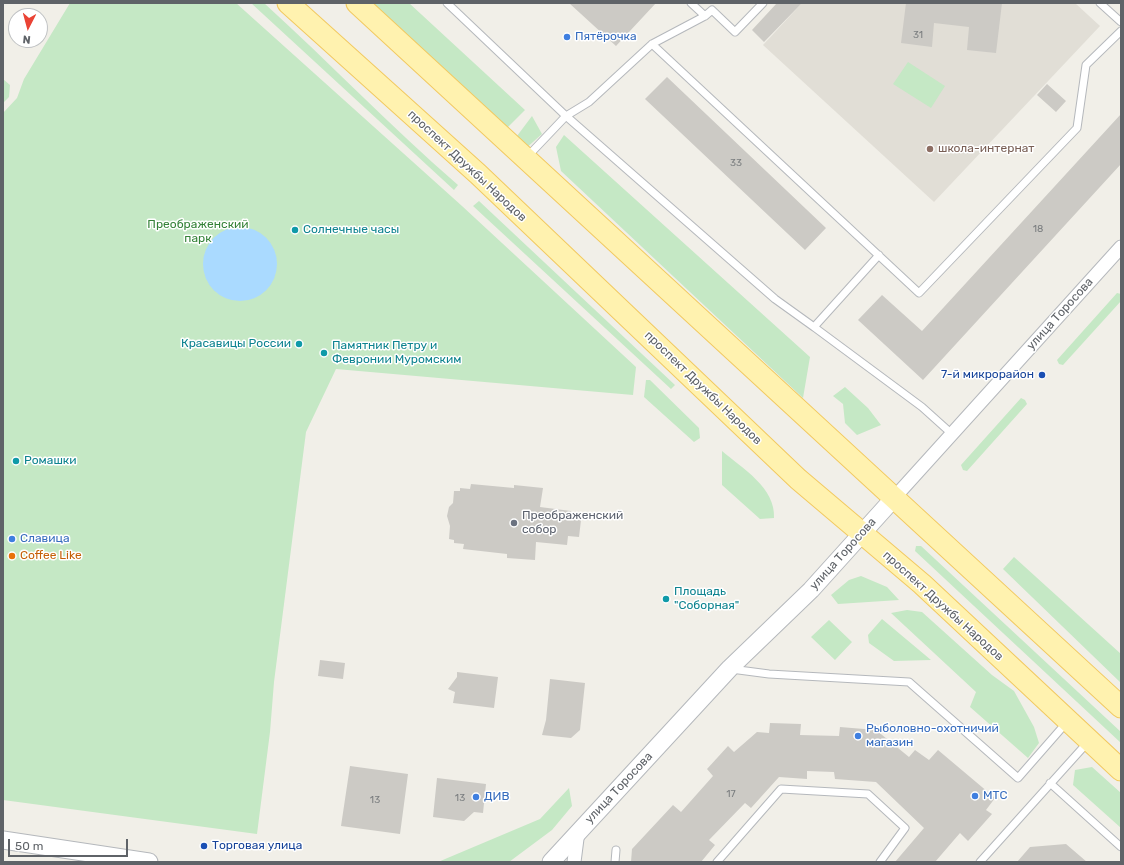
<!DOCTYPE html>
<html>
<head>
<meta charset="utf-8">
<style>
	body { margin:0 }
	#map { position:relative; width:1124px; height:865px; overflow:hidden; background:#f1efe8; font-family:Rubik,sans-serif }
	canvas { display:block }
	.frame { position:absolute; inset:0; border:4px solid #5f6368; pointer-events:none }
	.north { position:absolute; left:8px; top:8px; width:40px; height:40px; box-sizing:border-box; background:#fff; border:1px solid #bfc1c3; border-radius:50%; rotate:186deg; font-size:11px; font-weight:700; line-height:16px; text-align:center; color:#5f6368 }
	.north::after { content:''; display:block; margin:auto; width:14px; height:18px; background:#ea4335; clip-path:polygon(50% 0,100% 100%,50% 72%,0 100%) }
	.scale { position:absolute; left:8px; top:839px; width:120px; height:18px; box-sizing:border-box; border:2px solid #5f6368; border-top:0; padding-left:5px; font-size:12px; line-height:14px; white-space:nowrap; color:#5f6368; -webkit-text-stroke:3px #fff; paint-order:stroke }
</style>
</head>
<body>
<div id="map">
<canvas width="1124" height="865"></canvas>
<div class="frame"></div>
<div class="north">N</div>
<div class="scale">50 m</div>
</div>
<script>
const context = document.querySelector('canvas').getContext('2d');
context.lineJoin = 'round';
function fill(path, color) {
  context.fillStyle = color;
  context.fill(path, 'evenodd');
}
function stroke(path, color, width, dash) {
  context.strokeStyle = color;
  context.lineWidth = width;
  context.lineCap = dash ? 'butt' : 'round';
  context.setLineDash(dash || []);
  context.stroke(path);
}
function write(font, color, halo, rows, align = 'center') {
  context.font = font + ' Rubik,sans-serif';
  context.lineWidth = 3;
  context.setLineDash([]);
  context.textBaseline = 'middle';
  context.strokeStyle = halo;
  context.fillStyle = color;
  for (const [text, x, y, turn = 0] of rows) {
    context.save();
    context.translate(x, y);
    context.rotate((+turn || 0) * Math.PI / 180);
    context.textAlign = isNaN(turn) ? turn : align;
    if (halo) context.strokeText(text, 0, 0);
    context.fillText(text, 0, 0);
    context.restore();
  }
}
const education = new Path2D(`
	M 802,3 L 1075,3 L 1100,26 L 934,202 L 763,45 Z`);
const green = new Path2D(`
	M 70,3 L 236,3 L 462,206 L 636,367 L 633,395 L 336,369 L 306,432 L 274,682 L 270,732 L 257,834 L 3,800 L 3,113 L 17,98 L 24,79 Z
	M 251,3 L 264,3 C 330,63 391,127 458,185 L 454,190 Z
	M 370,3 L 409,3 L 525,110 L 507,128 Z
	M 908,62 L 945,86 L 931,108 L 893,84 Z
	M 3,79 L 10,85 L 9,97 L 3,103 Z
	M 532,116 L 542,134 L 524,150 L 514,140 Z
	M 564,135 L 810,357 L 803,398 L 561,171 L 556,147 Z
	M 479,201 L 675,385 L 671,389 L 473,206 Z
	M 1117,293 L 1121,294 L 1121,301 L 1063,365 L 1059,364 L 1057,360 Z
	M 646,380 L 650,380 L 699,428 L 700,438 L 694,442 L 644,397 Z
	M 845,387 L 868,408 L 881,425 L 857,435 L 845,423 L 843,404 L 833,396 Z
	M 1021,398 L 1025,400 L 1027,404 L 967,471 L 963,470 L 961,465 Z
	M 722,451 C 742,468 776,488 774,518 L 760,519 L 722,485 Z
	M 916,546 L 921,546 L 1121,732 L 1121,743 L 915,551 Z
	M 1014,557 L 1121,654 L 1121,683 L 1003,569 Z
	M 861,576 L 887,587 L 899,600 L 838,604 L 831,595 L 849,580 Z
	M 907,610 L 922,612 L 992,675 L 1014,691 L 1034,727 L 1039,743 L 1028,758 L 970,707 L 976,692 L 891,613 Z
	M 882,619 L 931,660 L 894,661 L 869,643 L 868,635 Z
	M 829,620 L 852,642 L 835,660 L 811,637 Z
	M 1092,767 L 1121,793 L 1121,828 L 1073,785 L 1075,770 Z
	M 569,788 L 572,806 L 552,830 L 509,862 L 438,862 L 540,819 Z`);
const water = new Path2D(`
	M203 264a37 37 0 1 1 74 0a37 37 0 1 1-74 0Z`);
const building = new Path2D(`
	M 569,3 L 656,3 L 616,46 Z
	M 777,3 L 802,3 L 764,42 L 752,30 Z
	M 906,3 L 1002,3 L 996,53 L 967,50 L 969,27 L 934,23 L 932,47 L 901,43 Z
	M 667,77 L 826,228 L 805,250 L 645,99 Z
	M 1047,84 L 1066,101 L 1056,112 L 1037,95 Z
	M 1121,114 L 1121,164 L 923,380 L 858,320 L 882,295 L 922,331 Z
	M 471,484 L 514,488 L 514,485 L 543,488 L 540,507 L 571,511 L 570,519 L 581,520 L 579,537 L 568,536 L 567,545 L 536,542 L 535,560 L 507,558 L 507,554 L 463,549 L 464,544 L 454,543 L 454,540 L 449,539 L 450,526 L 447,516 L 449,507 L 453,503 L 454,491 L 460,491 L 460,488 L 470,489 Z
	M 320,660 L 345,663 L 343,679 L 318,676 Z
	M 457,672 L 498,677 L 494,708 L 453,703 L 455,692 L 448,689 L 457,677 Z
	M 550,679 L 585,683 L 580,730 L 571,738 L 542,735 L 546,720 Z
	M 770,723 L 801,724 L 800,735 L 839,736 L 840,727 L 876,730 L 909,757 L 915,750 L 929,760 L 938,750 L 995,798 L 986,810 L 992,814 L 968,841 L 960,833 L 935,862 L 895,862 L 924,828 L 876,782 L 835,779 L 834,772 L 807,771 L 807,779 L 779,777 L 751,808 L 745,803 L 709,840 L 715,845 L 701,862 L 631,862 L 632,849 L 673,805 L 681,812 L 713,776 L 707,769 L 728,746 L 734,752 L 757,732 L 769,733 Z
	M 350,766 L 408,774 L 400,834 L 341,826 Z
	M 437,778 L 486,784 L 483,813 L 474,812 L 464,821 L 433,817 Z
	M 1066,844 L 1087,862 L 1017,862 L 1030,847 Z`);
const service = new Path2D(`
	M 447,3 L 566,116 L 775,299 L 814,327
	M 691,3 L 705,16
	M 1100,3 L 1121,22
	M 652,44 L 919,293 L 1077,128 L 1086,65 L 1121,31
	M 527,157 L 566,116 L 589,102 L 652,44 L 705,16 L 712,10 L 735,32 L 763,3
	M 879,255 L 814,327 L 922,407 L 952,434
	M 731,669 L 769,674 L 909,682 L 1018,778 L 1067,722
	M 1050,783 L 1121,847
	M 615,862 L 616,850
	M 717,862 L 781,789 L 868,794 L 905,828 L 880,862
	M 980,862 L 1088,742`);
const minor = new Path2D(`
	M 894,498 L 1121,247
	M 574,862 L 578,831`);
const tertiary = new Path2D(`
	M 3,840 L 149,862
	M 551,862 L 730,668 L 811,590 L 894,498`);
const primary = new Path2D(`
	M 288,3 L 478,174 L 798,479 L 922,584 L 1121,770
	M 357,3 L 1121,707`);
const markers = [
	[567,37,4,"#3f7fe0"],
	[930,149,4,"#8d6e63"],
	[295,230,4,"#0f9aa8"],
	[299,344,4,"#0f9aa8"],
	[324,353,4,"#0f9aa8"],
	[1042,375,4,"#1a4fb4"],
	[16,461,4,"#0f9aa8"],
	[514,523,4,"#6b7280"],
	[12,539,4,"#3f7fe0"],
	[12,556,4,"#e8710a"],
	[666,599,4,"#0f9aa8"],
	[858,736,4,"#3f7fe0"],
	[975,796,4,"#3f7fe0"],
	[476,797,4,"#3f7fe0"],
	[204,846,4,"#1a4fb4"]
];
const numberNames = [
	["31",918,35],
	["33",736,163],
	["18",1038,229],
	["17",731,794],
	["13",460,798],
	["13",375,800]
];
const shopNames = [
	["Пятёрочка",575,37],
	["Славица",20,539],
	["Рыболовно-охотничий",866,729],
	["магазин",866,743],
	["МТС",983,796],
	["ДИВ",484,797]
];
const educationNames = [
	["школа-интернат",938,149]
];
const streetNames = [
	["проспект Дружбы Народов",467,166,43],
	["улица Торосова",1060,314,-48],
	["проспект Дружбы Народов",703,388,44],
	["улица Торосова",843,554,-48],
	["проспект Дружбы Народов",943,606,42],
	["улица Торосова",619,788,-47]
];
const parkNames = [
	["Преображенский",198,225],
	["парк",198,239]
];
const cultureNames = [
	["Солнечные часы",303,230],
	["Красавицы России",291,344,"right"],
	["Памятник Петру и",332,346],
	["Февронии Муромским",332,360],
	["Ромашки",24,461],
	["Площадь",674,592],
	["\"Соборная\"",674,606]
];
const transitNames = [
	["7-й микрорайон",1034,375],
	["Торговая улица",212,846,"left"]
];
const worshipNames = [
	["Преображенский",522,516],
	["собор",522,530]
];
const foodNames = [
	["Coffee Like",20,556]
];
fill(education, '#e1ded6');
fill(green, '#c5e8c5');
fill(water, '#aadaff');
fill(building, '#cccac5');
stroke(service, '#b5b8bc', 9);
stroke(minor, '#b5b8bc', 15);
stroke(tertiary, '#b5b8bc', 19);
stroke(primary, '#f2c960', 23);
stroke(service, '#fff', 7);
stroke(minor, '#fff', 13);
stroke(tertiary, '#fff', 17);
stroke(primary, '#fff2af', 21);
for (const [x, y, r, color] of markers) {
  const dot = new Path2D();
  dot.arc(x, y, r, 0, 2 * Math.PI);
  context.fillStyle = color;
  context.fill(dot);
  stroke(dot, '#fff', 1.5);
}
write('10px', '#7a7d7f', null, numberNames);
write('12px', '#366cbe', '#fff', shopNames, 'left');
write('12px', '#785e54', '#fff', educationNames, 'left');
write('12px', '#5f6368', '#fff', streetNames);
write('12px', '#348238', '#fff', parkNames);
write('12px', '#0d838f', '#fff', cultureNames, 'left');
write('12px', '#164399', '#fff', transitNames, 'right');
write('12px', '#5b616d', '#fff', worshipNames, 'left');
write('12px', '#c56008', '#fff', foodNames, 'left');
</script>
</body>
</html>
